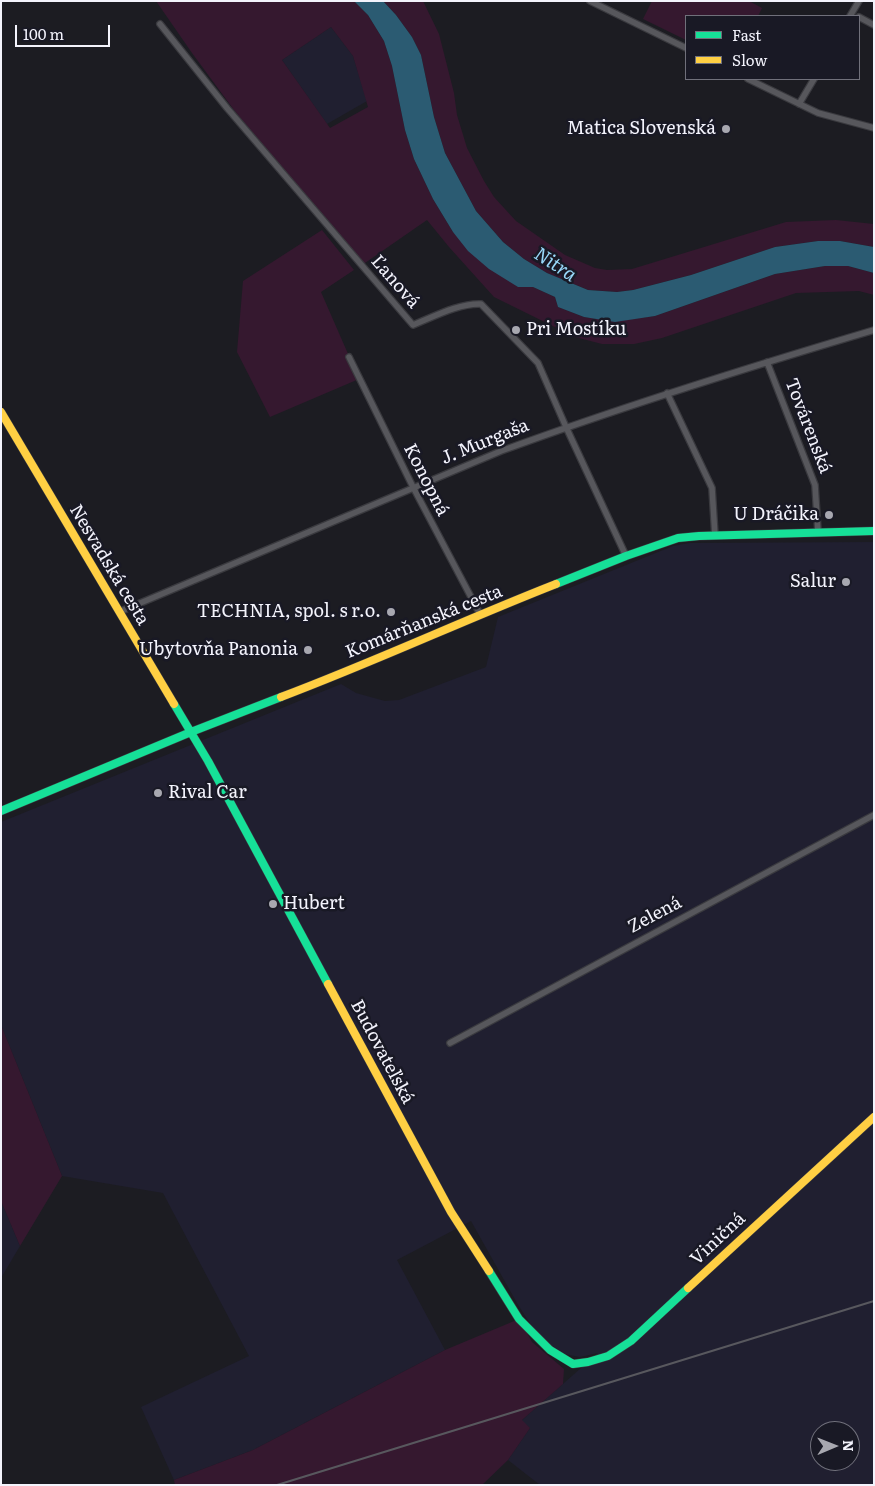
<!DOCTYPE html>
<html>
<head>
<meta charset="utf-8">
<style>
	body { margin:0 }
	#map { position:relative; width:875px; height:1486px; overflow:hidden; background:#1c1c22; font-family:Literata,serif }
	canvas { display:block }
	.frame { position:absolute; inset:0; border:2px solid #f3f3fc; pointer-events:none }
	.legend { position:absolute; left:685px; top:15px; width:175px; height:65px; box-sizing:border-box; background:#191925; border:1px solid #70707b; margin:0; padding:6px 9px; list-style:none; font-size:15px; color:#f3f3fc }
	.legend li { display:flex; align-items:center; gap:10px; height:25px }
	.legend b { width:25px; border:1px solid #70707b }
	.north { position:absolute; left:810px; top:1421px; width:50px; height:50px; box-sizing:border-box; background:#191925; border:1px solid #70707b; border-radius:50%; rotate:89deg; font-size:14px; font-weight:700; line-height:20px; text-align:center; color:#f3f3fc }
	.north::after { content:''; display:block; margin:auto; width:18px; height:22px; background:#a8a8b0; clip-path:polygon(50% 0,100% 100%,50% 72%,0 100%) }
	.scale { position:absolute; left:15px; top:25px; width:95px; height:22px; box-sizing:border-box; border:2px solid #f3f3fc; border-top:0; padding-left:6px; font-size:15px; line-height:18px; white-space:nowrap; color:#f3f3fc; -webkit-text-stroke:4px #191925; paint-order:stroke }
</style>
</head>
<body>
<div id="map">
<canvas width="875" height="1486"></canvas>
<div class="frame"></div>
<ul class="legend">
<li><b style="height:6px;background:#16e098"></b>Fast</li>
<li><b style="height:6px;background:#ffcf43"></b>Slow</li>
</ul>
<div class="north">N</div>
<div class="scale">100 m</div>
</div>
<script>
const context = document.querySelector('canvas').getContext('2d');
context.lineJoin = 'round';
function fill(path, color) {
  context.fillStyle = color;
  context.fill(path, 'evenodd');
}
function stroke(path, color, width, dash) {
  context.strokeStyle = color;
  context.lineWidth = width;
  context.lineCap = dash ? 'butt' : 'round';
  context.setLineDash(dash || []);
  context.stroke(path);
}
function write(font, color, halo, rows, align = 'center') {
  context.font = font + ' Literata,serif';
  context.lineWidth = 5;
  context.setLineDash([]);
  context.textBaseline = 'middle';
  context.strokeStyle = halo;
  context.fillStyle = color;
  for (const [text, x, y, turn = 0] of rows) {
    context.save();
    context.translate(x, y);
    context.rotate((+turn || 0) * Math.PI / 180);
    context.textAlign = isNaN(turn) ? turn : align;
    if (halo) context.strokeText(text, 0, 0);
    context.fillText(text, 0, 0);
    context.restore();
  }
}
const built = new Path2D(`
	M 331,27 L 353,56 L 367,101 L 327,124 L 282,60 Z
	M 874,542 L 874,1485 L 540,1485 L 508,1460 L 530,1428 L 521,1421 L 598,1353 L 580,1357 L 559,1353 L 542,1338 L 529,1322 L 517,1303 L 471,1221 L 397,1260 L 445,1350 L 253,1450 L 174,1480 L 141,1407 L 249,1356 L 163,1193 L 62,1176 L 1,1025 L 1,822 L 341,684 L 356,693 L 385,701 L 399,700 L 486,667 L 498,617 L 673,546 L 690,543 ZM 820,1431 L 850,1431 L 850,1461 L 820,1461 Z
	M 1,1201 L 20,1246 L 1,1278 Z`);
const green = new Path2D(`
	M 156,1 L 354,1 L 368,15 L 384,41 L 392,66 L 405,130 L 414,159 L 433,199 L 453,232 L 518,287 L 533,287 L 555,297 L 558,307 L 584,317 L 615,321 L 655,316 L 775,274 L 825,266 L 848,266 L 874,273 L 874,295 L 859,291 L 796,293 L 662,338 L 634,344 L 602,344 L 575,337 L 494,297 L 449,247 L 427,220 L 362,265 L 234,110 L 192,53 ZM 331,27 L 353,56 L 368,107 L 330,128 L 282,60 Z
	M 383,1 L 423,1 L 439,34 L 454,93 L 457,115 L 467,148 L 484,181 L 494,197 L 516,221 L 565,255 L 595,268 L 607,270 L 632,269 L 786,222 L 836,220 L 874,224 L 874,247 L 840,241 L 818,241 L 775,247 L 691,275 L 633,290 L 617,292 L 588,290 L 547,273 L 524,259 L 503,242 L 476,211 L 445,153 L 434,117 L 421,55 L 412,37 L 396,15 Z
	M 652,1 L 749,1 L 762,8 L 758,16 L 686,16 L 686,40 L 643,19 Z
	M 322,230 L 354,270 L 321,292 L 359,379 L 270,417 L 237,352 L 243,281 Z
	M 1,1025 L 62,1176 L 20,1246 L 1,1201 Z
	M 519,1319 L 532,1342 L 564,1369 L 563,1384 L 522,1420 L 530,1428 L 508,1460 L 482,1485 L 175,1485 L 174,1480 L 253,1450 L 445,1350 Z`);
const water = new Path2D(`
	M 354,1 L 383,1 L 396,15 L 412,37 L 421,55 L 434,117 L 445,153 L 476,211 L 503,242 L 524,259 L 547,273 L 588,290 L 617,292 L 633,290 L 691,275 L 775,247 L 818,241 L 840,241 L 874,247 L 874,273 L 848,266 L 825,266 L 775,274 L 655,316 L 615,322 L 584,317 L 558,307 L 555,297 L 533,287 L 518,287 L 489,269 L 468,251 L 453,232 L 433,199 L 414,159 L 405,130 L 392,66 L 384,41 L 368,15 Z`);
const street = new Path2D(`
	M 590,1 L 686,48
	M 850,16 L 859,1
	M 859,17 L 874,25
	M 160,24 L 227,108 L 413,325 C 433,317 459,303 481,304 L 538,363 L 566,427 L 626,556
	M 748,79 L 818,113 L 874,128
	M 799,104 L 814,79
	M 349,357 L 413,487 L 480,614
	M 767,362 L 815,485 L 818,532
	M 667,393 L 712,488 L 715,536
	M 119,612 L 501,451 C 624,406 749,367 874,330
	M 450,1043 L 874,815`);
const fast = new Path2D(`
	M 556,584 L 626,556 L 678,538 L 699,536 L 874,531
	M 174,704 L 208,761 L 328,984
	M 1,811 L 191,732 L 281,697
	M 489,1271 L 519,1319 L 550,1350 L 573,1364 L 588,1362 L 608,1356 L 631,1341 L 688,1288`);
const slow = new Path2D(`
	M 1,412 L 174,704
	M 281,697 C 374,662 464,620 556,584
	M 328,984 L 451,1212 L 489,1271
	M 688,1288 L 874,1117`);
const rail = new Path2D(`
	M 277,1485 L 874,1301`);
const markers = [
	[726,129,5,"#a8a8b0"],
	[516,330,5,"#a8a8b0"],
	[829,515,5,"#a8a8b0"],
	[846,582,5,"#a8a8b0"],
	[391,612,5,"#a8a8b0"],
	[308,650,5,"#a8a8b0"],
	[158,793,5,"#a8a8b0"],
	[273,904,5,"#a8a8b0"]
];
const poiNames = [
	["Matica Slovenská",716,129],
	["Pri Mostíku",526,330,"left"],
	["U Dráčika",819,515],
	["Salur",836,582],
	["TECHNIA, spol. s r.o.",381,612],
	["Ubytovňa Panonia",298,650],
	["Rival Car",168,793,"left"],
	["Hubert",283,904,"left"]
];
const streetNames = [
	["Ľanová",395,282,49],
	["Továrenská",808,426,69],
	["J. Murgaša",485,442,-22],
	["Konopná",426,480,63],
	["Nesvadská cesta",109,565,59],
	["Komárňanská cesta",424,622,-22],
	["Zelená",655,915,-28],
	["Budovateľská",382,1052,62],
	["Viničná",718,1239,-43]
];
const waterNames = [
	["Nitra",555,265,33]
];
fill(built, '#201f30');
fill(green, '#35182f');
fill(water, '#2b5b72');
stroke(street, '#3a3a3f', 8);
stroke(fast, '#3a3a3f', 9);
stroke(slow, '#3a3a3f', 9);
stroke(street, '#57575c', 5.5);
stroke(fast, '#16e098', 8);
stroke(slow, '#ffcf43', 8);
stroke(rail, '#58585e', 2);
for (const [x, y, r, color] of markers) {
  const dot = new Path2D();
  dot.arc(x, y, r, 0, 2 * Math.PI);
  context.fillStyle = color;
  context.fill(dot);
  stroke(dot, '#191925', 2);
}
write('18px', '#f3f3fc', '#191925', poiNames, 'right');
write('18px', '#f3f3fc', '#191925', streetNames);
write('italic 19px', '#98d7f8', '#191925', waterNames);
</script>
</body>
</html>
